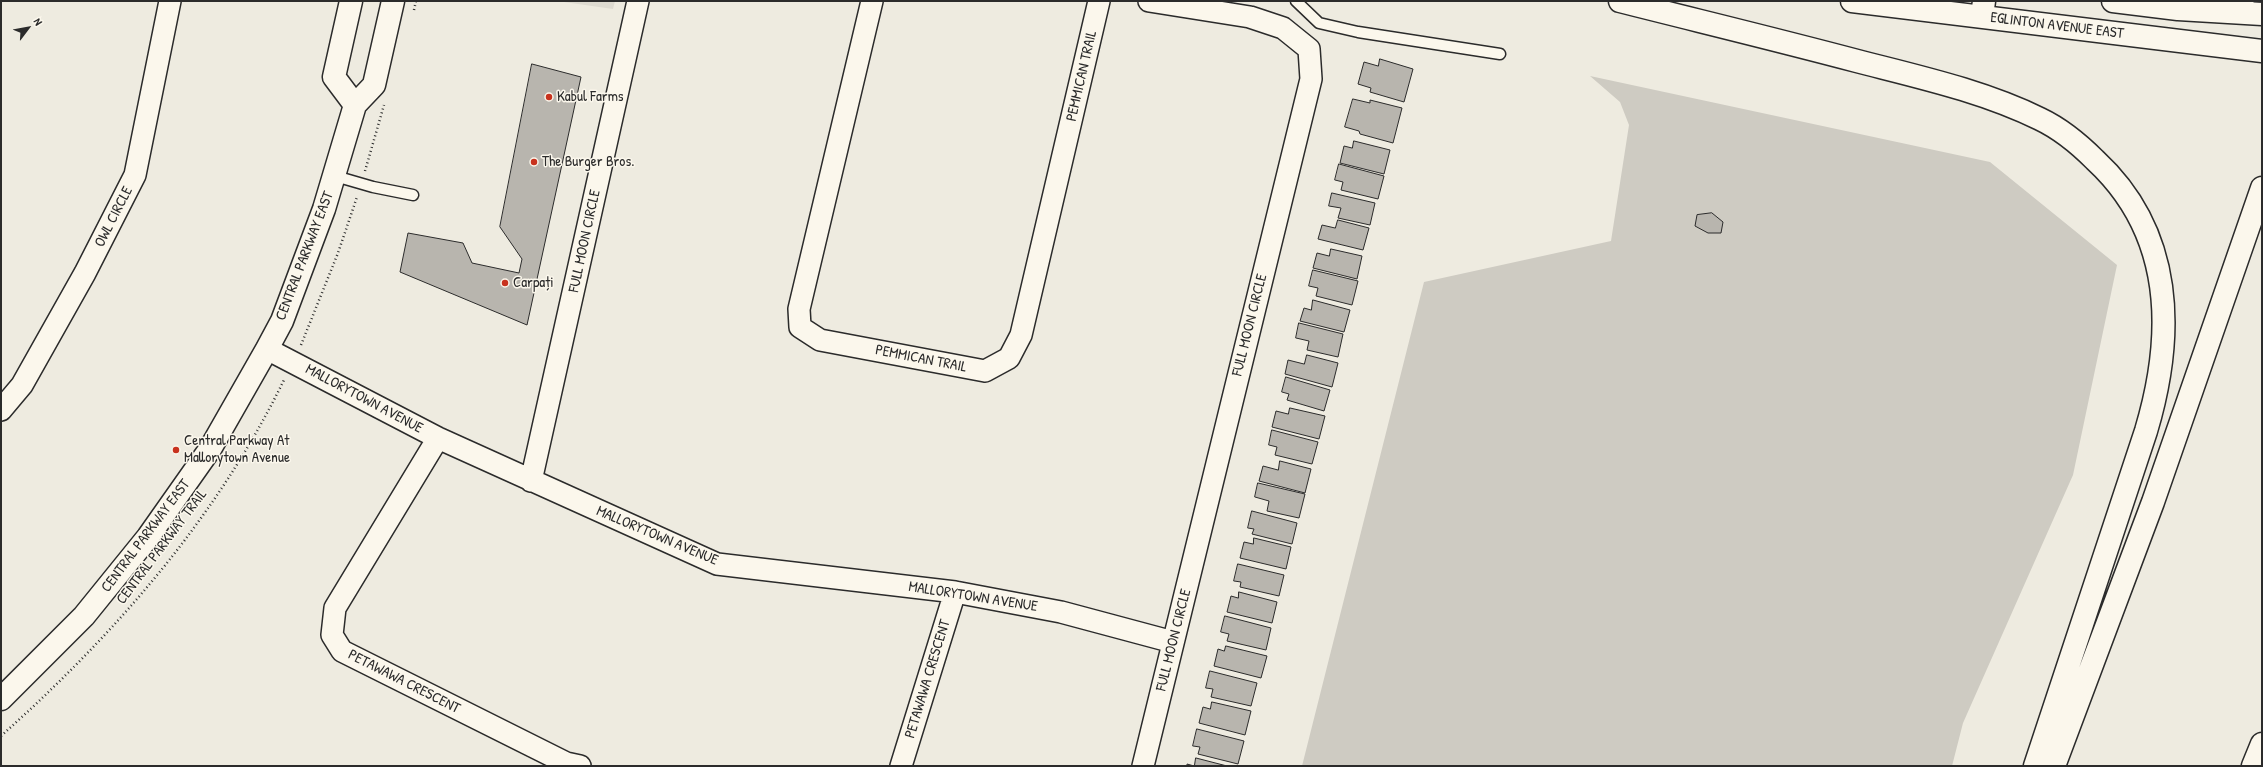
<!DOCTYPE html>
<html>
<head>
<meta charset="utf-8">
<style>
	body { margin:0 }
	#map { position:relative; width:2263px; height:767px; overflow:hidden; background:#eeebe0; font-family:"Patrick Hand",sans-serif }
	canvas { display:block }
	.frame { position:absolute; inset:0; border:2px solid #2b2b2b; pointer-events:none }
	.north { position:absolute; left:8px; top:8px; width:40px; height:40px; -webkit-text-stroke:3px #fbf7ec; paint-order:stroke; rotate:58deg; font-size:11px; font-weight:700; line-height:16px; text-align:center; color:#2b2b2b }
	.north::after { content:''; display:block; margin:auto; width:14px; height:18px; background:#2b2b2b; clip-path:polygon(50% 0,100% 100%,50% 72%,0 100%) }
</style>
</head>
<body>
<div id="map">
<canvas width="2263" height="767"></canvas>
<div class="frame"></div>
<div class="north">N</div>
</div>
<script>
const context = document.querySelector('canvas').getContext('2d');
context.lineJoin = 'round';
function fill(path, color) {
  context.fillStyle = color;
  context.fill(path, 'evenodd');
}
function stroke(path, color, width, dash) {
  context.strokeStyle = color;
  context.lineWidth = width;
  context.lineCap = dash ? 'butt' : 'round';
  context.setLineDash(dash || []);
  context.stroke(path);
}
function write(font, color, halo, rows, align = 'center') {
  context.font = font + ' "Patrick Hand",sans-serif';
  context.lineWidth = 3;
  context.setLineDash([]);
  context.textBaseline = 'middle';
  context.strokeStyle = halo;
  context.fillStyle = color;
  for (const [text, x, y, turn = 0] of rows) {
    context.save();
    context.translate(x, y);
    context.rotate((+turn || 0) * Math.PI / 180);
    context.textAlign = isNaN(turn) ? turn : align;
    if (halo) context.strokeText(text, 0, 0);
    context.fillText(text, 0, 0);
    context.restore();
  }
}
const built = new Path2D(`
	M 557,1 L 615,1 L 613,9 Z`);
const green = new Path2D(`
	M 1590,76 L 1990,162 L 2117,265 L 2073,475 L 1963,723 L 1952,766 L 1302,766 L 1424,282 L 1611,241 L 1629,125 L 1620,102 Z`);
const building = new Path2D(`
	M 1380,59 L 1413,69 L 1404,102 L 1370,92 L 1371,88 L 1358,84 L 1364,62 L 1378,66 Z
	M 532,64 L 581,77 L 527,325 L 400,272 L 408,233 L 463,243 L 472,263 L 519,273 L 522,259 L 500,227 Z
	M 1353,99 L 1370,103 L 1370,100 L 1402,108 L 1393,143 L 1360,134 L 1359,131 L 1345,127 Z
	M 1354,141 L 1390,150 L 1384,174 L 1340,163 L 1344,146 L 1352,148 Z
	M 1339,164 L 1384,176 L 1378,199 L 1341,190 L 1343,182 L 1335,180 Z
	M 1332,193 L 1375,203 L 1370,225 L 1338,218 L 1341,208 L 1329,206 Z
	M 1712,213 L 1723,222 L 1721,233 L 1708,233 L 1695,226 L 1697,215 Z
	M 1338,220 L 1369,228 L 1363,250 L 1318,239 L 1322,225 L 1335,228 Z
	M 1331,249 L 1362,256 L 1357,279 L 1313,268 L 1317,253 L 1329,256 Z
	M 1313,270 L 1358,281 L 1352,305 L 1316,296 L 1318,288 L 1309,286 Z
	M 1313,300 L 1350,310 L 1344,332 L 1300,321 L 1304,308 L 1311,310 Z
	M 1299,323 L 1343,334 L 1338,357 L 1307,350 L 1309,341 L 1296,338 Z
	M 1307,355 L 1338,363 L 1332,387 L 1285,374 L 1288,360 L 1304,364 Z
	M 1286,377 L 1330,390 L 1324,411 L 1287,400 L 1289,394 L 1282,392 Z
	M 1290,408 L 1325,416 L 1319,439 L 1272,427 L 1276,411 L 1288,414 Z
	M 1272,430 L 1318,442 L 1312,464 L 1275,455 L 1277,447 L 1269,445 Z
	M 1280,461 L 1311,469 L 1305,493 L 1259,481 L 1263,466 L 1278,470 Z
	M 1258,483 L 1305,494 L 1299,518 L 1267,511 L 1269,501 L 1255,497 Z
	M 1252,511 L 1297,523 L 1292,544 L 1252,534 L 1254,529 L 1248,528 Z
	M 1254,538 L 1291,547 L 1286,569 L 1240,558 L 1244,542 L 1253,544 Z
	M 1238,564 L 1284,575 L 1279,596 L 1240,587 L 1241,582 L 1234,581 Z
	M 1239,592 L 1277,602 L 1272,623 L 1227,612 L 1231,596 L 1238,598 Z
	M 1225,616 L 1271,628 L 1266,650 L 1227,641 L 1229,634 L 1221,632 Z
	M 1226,646 L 1267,656 L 1261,678 L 1214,666 L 1218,649 L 1224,651 Z
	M 1210,671 L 1257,683 L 1251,706 L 1211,697 L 1213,689 L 1206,688 Z
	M 1212,702 L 1251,711 L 1245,735 L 1199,723 L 1203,707 L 1210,709 Z
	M 1197,729 L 1244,741 L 1238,764 L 1198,754 L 1200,747 L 1193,746 Z
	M 1196,758 L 1227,766 L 1187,766 L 1187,764 L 1194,766 Z`);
const path = new Path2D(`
	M 414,10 L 416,1
	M 365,171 L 384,105
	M 301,345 L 338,253 L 357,197
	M 1,736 C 115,634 216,519 284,380`);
const service = new Path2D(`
	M 1296,1 L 1319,23 L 1358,32 L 1500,54
	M 335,176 L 373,187 L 413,195`);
const minor = new Path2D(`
	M 872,1 L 799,309 L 800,327 L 820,340 L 985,371 L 1009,358 L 1021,335 L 1099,1
	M 267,349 L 438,438 L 717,564 L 955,592 L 1061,612 L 1173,642
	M 1,410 L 22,385 L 85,273 L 135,175 L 170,1
	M 438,438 L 335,608 L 332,635 L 342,651 L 566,763 L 580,766
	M 531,481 L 638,1
	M 901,766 L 955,592
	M 1143,766 L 1311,79 L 1309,49 L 1283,28 L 1250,17 L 1149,1`);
const tertiary = new Path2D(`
	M 351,1 L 334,77 L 355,105
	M 1,699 L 84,616 L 148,537 L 210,449 L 267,349 L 282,321 L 324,209 L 355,105 L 374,85 L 393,1`);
const primary = new Path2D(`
	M 1852,1 L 2262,51
	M 2113,1 L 2178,9 L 2262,14`);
const motorway = new Path2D(`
	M 1620,1 C 1699,21 1778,40 1857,61 C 1919,77 1983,91 2040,119 C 2061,129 2079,144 2095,160 C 2174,233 2175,334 2146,431 L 2035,766
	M 2238,1 L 2247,12
	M 1982,16 L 1984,1
	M 2054,766 L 2153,502 L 2262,188
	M 2253,766 L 2262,744`);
const markers = [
	[549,97,4,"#c8321e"],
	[534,162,4,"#c8321e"],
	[505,283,4,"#c8321e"],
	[176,450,4,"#c8321e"]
];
const streetNames = [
	["EGLINTON AVENUE EAST",2057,26,7],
	["PEMMICAN TRAIL",1082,76,-77],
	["OWL CIRCLE",114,217,-63],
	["FULL MOON CIRCLE",585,241,-78],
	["CENTRAL PARKWAY EAST",305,256,-69],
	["FULL MOON CIRCLE",1250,325,-76],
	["PEMMICAN TRAIL",921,359,11],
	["MALLORYTOWN AVENUE",364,399,28],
	["CENTRAL PARKWAY EAST",146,536,-53],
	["MALLORYTOWN AVENUE",657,536,23],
	["CENTRAL PARKWAY TRAIL",162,547,-53],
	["MALLORYTOWN AVENUE",973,597,9],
	["FULL MOON CIRCLE",1174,640,-76],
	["PETAWAWA CRESCENT",928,679,-73],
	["PETAWAWA CRESCENT",404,682,27]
];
const poiNames = [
	["Kabul Farms",557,97],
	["The Burger Bros.",542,162],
	["Carpați",513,283],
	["Central Parkway At",184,441],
	["Mallorytown Avenue",184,458]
];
fill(built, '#dedbd1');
fill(green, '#cecbc2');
fill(building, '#b8b5ae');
stroke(building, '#2b2b2b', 1);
stroke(service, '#2b2b2b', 13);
stroke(minor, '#2b2b2b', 24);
stroke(tertiary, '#2b2b2b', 25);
stroke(primary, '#2b2b2b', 25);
stroke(motorway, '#2b2b2b', 25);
stroke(path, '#2b2b2b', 2.5, [1, 3]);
stroke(service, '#fbf7ec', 10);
stroke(minor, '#fbf7ec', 21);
stroke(tertiary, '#fbf7ec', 22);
stroke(primary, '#fbf7ec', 22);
stroke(motorway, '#fbf7ec', 22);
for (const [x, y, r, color] of markers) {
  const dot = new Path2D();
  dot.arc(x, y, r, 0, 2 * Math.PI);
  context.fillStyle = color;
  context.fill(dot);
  stroke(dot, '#fbf7ec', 1.5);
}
write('15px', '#2b2b2b', '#fbf7ec', streetNames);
write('15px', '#2b2b2b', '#fbf7ec', poiNames, 'left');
</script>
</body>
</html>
